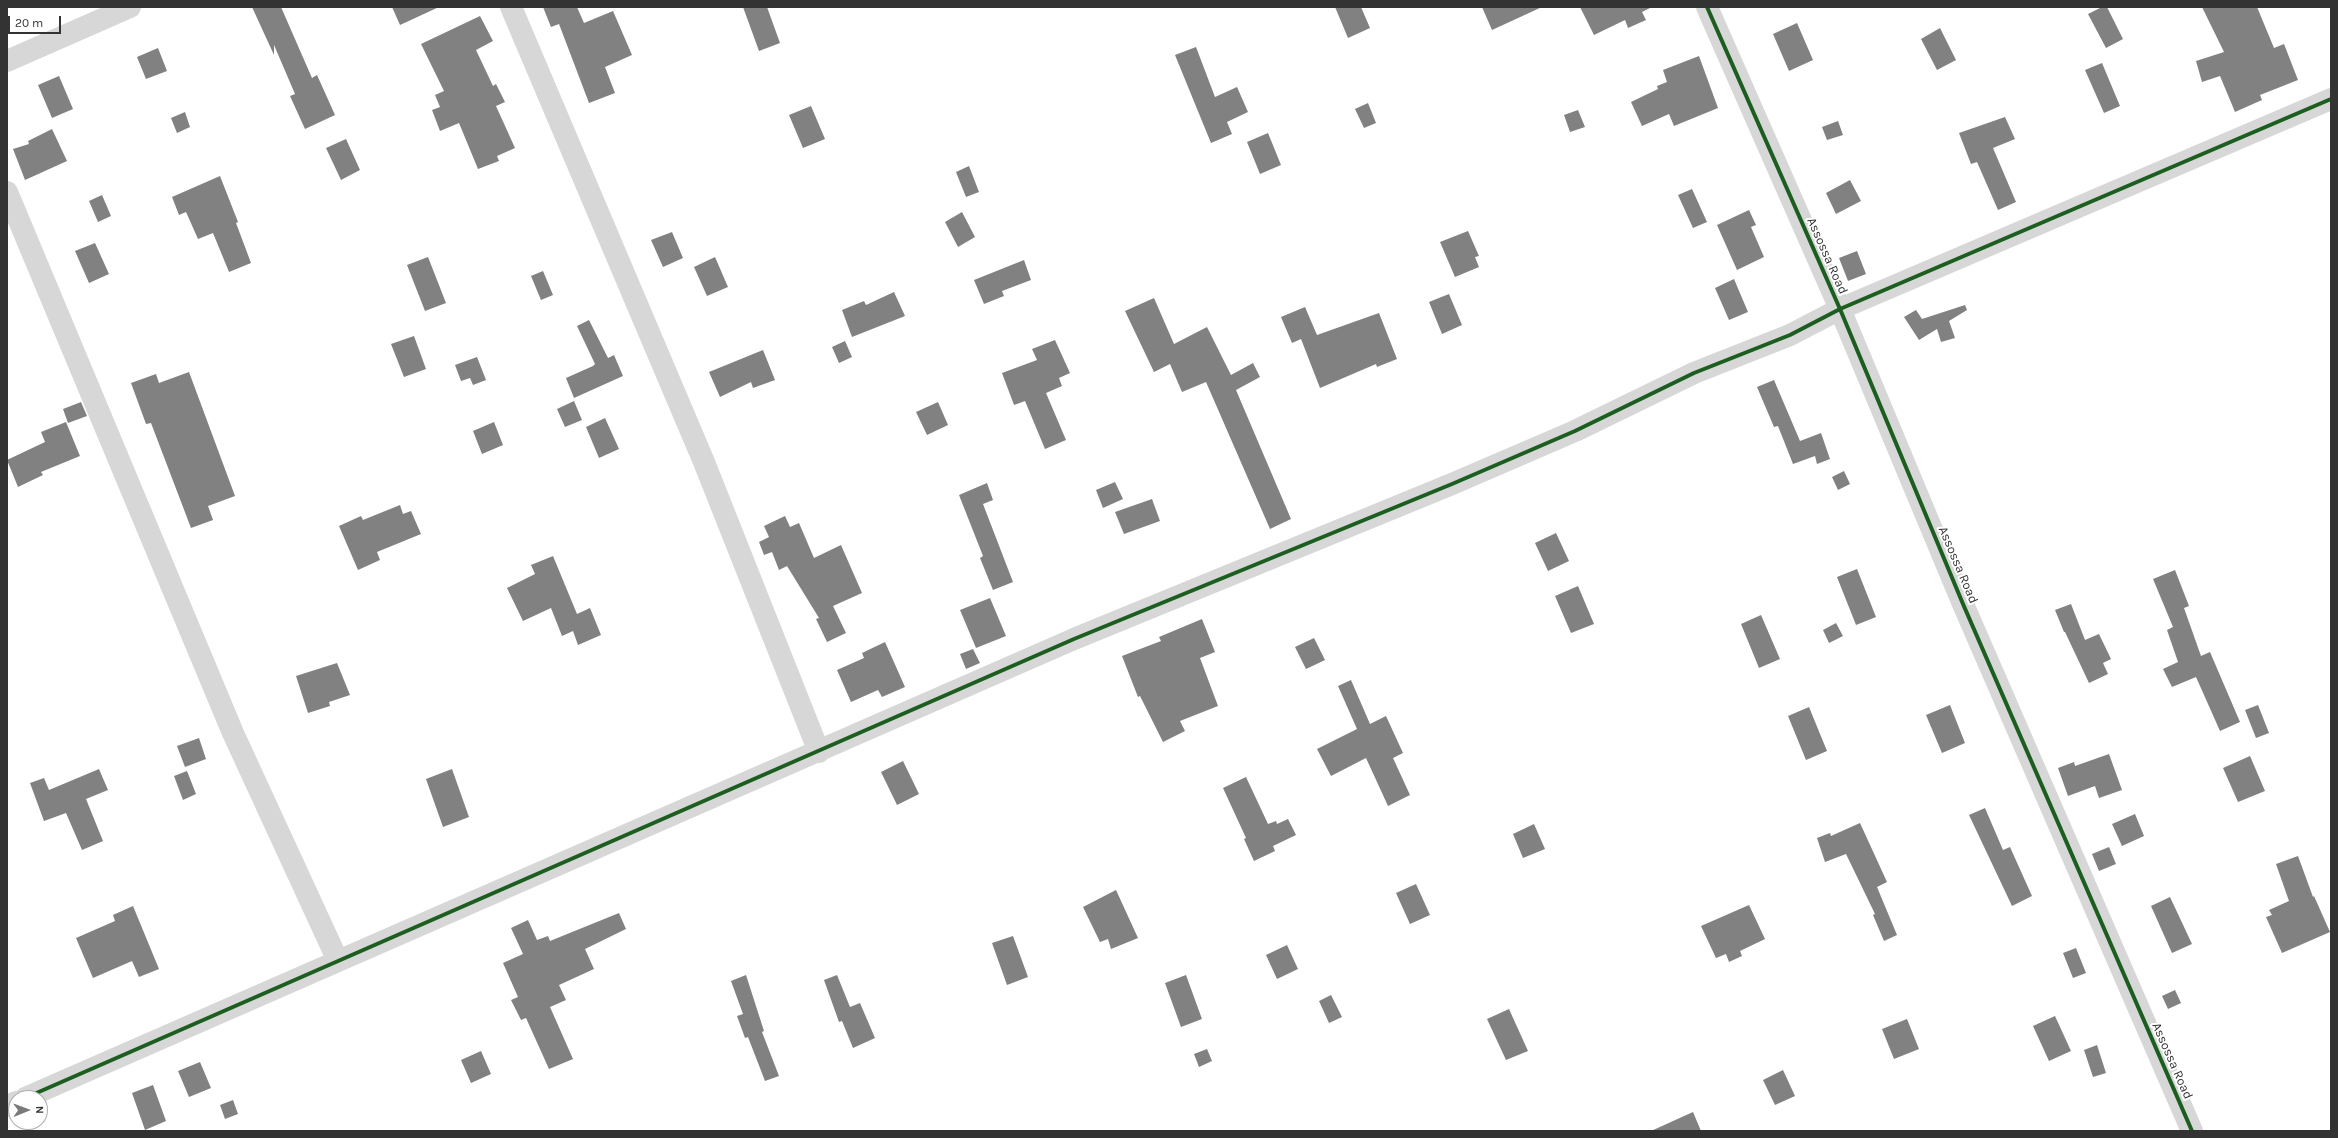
<!DOCTYPE html>
<html>
<head>
<meta charset="utf-8">
<style>
	body { margin:0 }
	#map { position:relative; width:2338px; height:1138px; overflow:hidden; background:#fff; font-family:Karla,sans-serif }
	canvas { display:block }
	.frame { position:absolute; inset:0; border:8px solid #333; pointer-events:none }
	.north { position:absolute; left:8px; top:1090px; width:40px; height:40px; box-sizing:border-box; background:#fff; border:1px solid #adadad; border-radius:50%; rotate:89deg; font-size:11px; font-weight:700; line-height:16px; text-align:center; color:#333 }
	.north::after { content:''; display:block; margin:auto; width:14px; height:18px; background:#7a7a7a; clip-path:polygon(50% 0,100% 100%,50% 72%,0 100%) }
	.scale { position:absolute; left:8px; top:16px; width:53px; height:18px; box-sizing:border-box; border:2px solid #333; border-top:0; padding-left:5px; font-size:12px; line-height:14px; white-space:nowrap; color:#333; -webkit-text-stroke:3px #fff; paint-order:stroke }
</style>
</head>
<body>
<div id="map">
<canvas width="2338" height="1138"></canvas>
<div class="frame"></div>
<div class="north">N</div>
<div class="scale">20 m</div>
</div>
<script>
const context = document.querySelector('canvas').getContext('2d');
context.lineJoin = 'round';
function fill(path, color) {
  context.fillStyle = color;
  context.fill(path, 'evenodd');
}
function stroke(path, color, width, dash) {
  context.strokeStyle = color;
  context.lineWidth = width;
  context.lineCap = dash ? 'butt' : 'round';
  context.setLineDash(dash || []);
  context.stroke(path);
}
function write(font, color, halo, rows, align = 'center') {
  context.font = font + ' Karla,sans-serif';
  context.lineWidth = 4;
  context.setLineDash([]);
  context.textBaseline = 'middle';
  context.strokeStyle = halo;
  context.fillStyle = color;
  for (const [text, x, y, turn = 0] of rows) {
    context.save();
    context.translate(x, y);
    context.rotate((+turn || 0) * Math.PI / 180);
    context.textAlign = isNaN(turn) ? turn : align;
    if (halo) context.strokeText(text, 0, 0);
    context.fillText(text, 0, 0);
    context.restore();
  }
}
const building = new Path2D(`
	M 252,7 L 281,7 L 312,78 L 317,75 L 335,115 L 305,129 L 290,96 L 295,94 L 274,45 L 274,55 Z
	M 392,7 L 439,7 L 400,25 Z
	M 543,7 L 577,7 L 584,23 L 613,11 L 632,55 L 605,67 L 615,93 L 589,103 L 559,24 L 551,27 Z
	M 743,7 L 767,7 L 780,43 L 759,51 Z
	M 1335,7 L 1361,7 L 1370,28 L 1348,38 Z
	M 1482,7 L 1542,7 L 1492,30 Z
	M 1580,7 L 1652,7 L 1642,12 L 1646,20 L 1628,28 L 1625,20 L 1594,35 Z
	M 2102,7 L 2107,7 L 2123,39 L 2106,48 L 2088,14 Z
	M 2202,7 L 2257,7 L 2274,48 L 2284,44 L 2298,80 L 2260,95 L 2262,100 L 2235,112 L 2220,76 L 2202,82 L 2196,61 L 2224,52 Z
	M 480,16 L 493,41 L 476,50 L 493,86 L 496,84 L 505,102 L 496,106 L 515,148 L 497,156 L 499,161 L 478,169 L 459,123 L 440,131 L 432,110 L 440,107 L 435,95 L 444,91 L 421,44 Z
	M 1797,23 L 1813,60 L 1789,71 L 1773,34 Z
	M 1940,28 L 1956,60 L 1937,70 L 1921,39 Z
	M 1196,47 L 1215,97 L 1237,87 L 1248,112 L 1227,122 L 1232,134 L 1211,143 L 1175,55 Z
	M 158,48 L 167,71 L 146,79 L 137,57 Z
	M 1699,56 L 1718,108 L 1674,126 L 1669,114 L 1642,126 L 1631,102 L 1658,89 L 1657,86 L 1667,82 L 1663,70 Z
	M 2102,63 L 2120,106 L 2104,113 L 2085,70 Z
	M 59,76 L 73,109 L 52,118 L 38,85 Z
	M 1368,103 L 1376,123 L 1364,128 L 1355,109 Z
	M 811,106 L 825,139 L 803,148 L 789,115 Z
	M 1578,110 L 1585,127 L 1570,132 L 1564,115 Z
	M 185,112 L 190,127 L 177,133 L 171,118 Z
	M 2005,117 L 2015,139 L 1993,148 L 2016,202 L 1998,210 L 1977,162 L 1971,164 L 1959,133 Z
	M 1838,121 L 1843,135 L 1827,140 L 1822,127 Z
	M 52,129 L 67,161 L 25,180 L 13,149 L 29,144 L 28,141 Z
	M 1268,133 L 1281,165 L 1260,174 L 1247,142 Z
	M 346,139 L 360,170 L 341,180 L 326,148 Z
	M 969,166 L 979,192 L 966,197 L 956,172 Z
	M 220,176 L 238,222 L 236,223 L 251,263 L 229,272 L 213,233 L 198,239 L 186,212 L 179,215 L 172,197 Z
	M 1850,180 L 1861,201 L 1836,214 L 1826,193 Z
	M 1692,189 L 1707,222 L 1693,228 L 1678,195 Z
	M 102,195 L 111,216 L 98,222 L 89,201 Z
	M 1749,210 L 1756,225 L 1751,227 L 1764,257 L 1737,270 L 1717,225 Z
	M 962,212 L 975,237 L 958,247 L 945,222 Z
	M 1468,231 L 1479,256 L 1475,257 L 1479,267 L 1455,277 L 1440,242 Z
	M 672,232 L 683,258 L 663,267 L 651,240 Z
	M 95,243 L 109,274 L 89,283 L 75,251 Z
	M 1857,251 L 1866,274 L 1848,281 L 1839,258 Z
	M 428,257 L 446,303 L 425,311 L 407,265 Z
	M 715,257 L 728,287 L 707,296 L 694,267 Z
	M 1024,260 L 1031,280 L 1002,291 L 1004,296 L 984,304 L 974,280 Z
	M 543,271 L 553,295 L 541,300 L 531,276 Z
	M 1734,279 L 1748,312 L 1729,320 L 1715,288 Z
	M 894,292 L 905,316 L 852,337 L 842,310 L 864,301 L 866,305 Z
	M 1449,294 L 1462,325 L 1442,334 L 1429,302 Z
	M 1154,298 L 1174,344 L 1207,327 L 1231,375 L 1253,363 L 1260,377 L 1236,390 L 1291,519 L 1270,529 L 1206,382 L 1182,392 L 1170,364 L 1154,372 L 1125,311 Z
	M 1965,305 L 1967,310 L 1949,321 L 1955,338 L 1941,342 L 1937,329 L 1919,340 L 1904,317 L 1916,310 L 1922,319 Z
	M 1305,307 L 1317,335 L 1379,313 L 1397,359 L 1377,367 L 1376,364 L 1320,388 L 1301,339 L 1292,343 L 1281,317 Z
	M 589,320 L 608,358 L 614,355 L 623,376 L 574,398 L 566,378 L 593,366 L 595,364 L 577,326 Z
	M 414,336 L 426,369 L 404,377 L 391,344 Z
	M 1055,340 L 1070,373 L 1059,378 L 1062,386 L 1046,393 L 1066,440 L 1045,449 L 1025,401 L 1014,405 L 1002,373 L 1037,360 L 1032,349 Z
	M 845,341 L 852,357 L 839,363 L 832,347 Z
	M 763,350 L 775,380 L 753,388 L 751,382 L 720,397 L 709,372 Z
	M 477,357 L 486,380 L 473,385 L 470,378 L 461,381 L 455,365 Z
	M 189,372 L 235,496 L 208,506 L 213,520 L 191,528 L 151,423 L 146,424 L 131,383 L 156,374 L 159,383 Z
	M 1774,380 L 1800,441 L 1821,433 L 1830,459 L 1817,464 L 1815,456 L 1793,464 L 1778,426 L 1774,427 L 1757,387 Z
	M 574,401 L 582,420 L 565,427 L 557,409 Z
	M 81,402 L 87,416 L 68,423 L 63,409 Z
	M 938,402 L 948,425 L 927,435 L 916,412 Z
	M 605,418 L 619,449 L 599,458 L 586,427 Z
	M 66,422 L 80,456 L 41,472 L 43,475 L 18,487 L 7,460 L 45,442 L 41,432 Z
	M 494,422 L 503,445 L 482,454 L 473,431 Z
	M 1844,471 L 1850,484 L 1838,490 L 1832,477 Z
	M 1115,482 L 1123,499 L 1103,508 L 1096,490 Z
	M 987,483 L 993,500 L 983,504 L 1013,582 L 993,590 L 980,558 L 983,556 L 959,495 Z
	M 1152,499 L 1160,521 L 1124,534 L 1115,512 Z
	M 400,505 L 403,514 L 411,511 L 421,534 L 377,552 L 380,560 L 358,570 L 339,526 L 361,516 L 363,520 Z
	M 785,516 L 790,527 L 799,523 L 814,558 L 841,545 L 862,593 L 833,606 L 846,633 L 827,642 L 816,619 L 819,618 L 787,566 L 779,570 L 772,552 L 764,555 L 759,542 L 769,537 L 764,526 Z
	M 1556,533 L 1569,561 L 1548,571 L 1535,543 Z
	M 553,556 L 577,614 L 590,608 L 601,635 L 578,645 L 573,631 L 562,636 L 551,608 L 523,621 L 507,588 L 535,574 L 531,565 Z
	M 1857,569 L 1876,617 L 1856,625 L 1837,577 Z
	M 2175,570 L 2189,606 L 2184,608 L 2201,656 L 2210,652 L 2240,722 L 2220,731 L 2196,677 L 2172,687 L 2163,669 L 2178,662 L 2167,630 L 2173,627 L 2153,579 Z
	M 1578,586 L 1594,624 L 1571,633 L 1555,596 Z
	M 990,598 L 1006,636 L 976,648 L 960,610 Z
	M 2071,604 L 2085,640 L 2099,634 L 2111,659 L 2103,663 L 2108,674 L 2089,683 L 2065,632 L 2064,632 L 2055,610 Z
	M 1761,615 L 1780,659 L 1759,668 L 1741,624 Z
	M 1202,619 L 1215,652 L 1200,658 L 1218,706 L 1180,721 L 1185,731 L 1163,742 L 1140,696 L 1138,697 L 1122,656 L 1161,641 L 1159,637 Z
	M 1836,623 L 1843,636 L 1829,643 L 1823,630 Z
	M 1314,638 L 1325,660 L 1306,669 L 1295,647 Z
	M 885,642 L 905,687 L 882,697 L 878,690 L 851,702 L 837,670 L 864,658 L 862,653 Z
	M 973,649 L 980,663 L 966,669 L 960,654 Z
	M 337,663 L 350,695 L 329,702 L 330,706 L 308,713 L 296,676 Z
	M 1351,680 L 1370,724 L 1386,716 L 1403,753 L 1393,758 L 1410,795 L 1388,806 L 1366,758 L 1331,776 L 1317,749 L 1357,729 L 1338,686 Z
	M 1950,705 L 1965,743 L 1942,753 L 1926,715 Z
	M 2258,705 L 2269,733 L 2256,738 L 2245,710 Z
	M 1809,707 L 1827,751 L 1806,760 L 1788,716 Z
	M 199,738 L 206,759 L 185,767 L 177,746 Z
	M 2109,754 L 2122,790 L 2099,798 L 2095,786 L 2068,796 L 2058,768 L 2074,762 L 2075,766 Z
	M 2250,756 L 2265,791 L 2238,802 L 2223,768 Z
	M 903,761 L 919,794 L 897,805 L 881,772 Z
	M 99,769 L 108,790 L 86,799 L 103,841 L 82,850 L 66,813 L 44,821 L 30,783 L 44,778 L 49,790 Z
	M 452,769 L 469,817 L 443,827 L 426,779 Z
	M 187,771 L 196,794 L 183,800 L 174,776 Z
	M 1246,777 L 1268,824 L 1276,821 L 1277,824 L 1288,819 L 1296,835 L 1273,846 L 1275,851 L 1254,861 L 1244,839 L 1246,838 L 1223,788 Z
	M 1985,808 L 2003,850 L 2010,847 L 2032,896 L 2012,906 L 1969,815 Z
	M 2135,814 L 2144,836 L 2122,846 L 2112,824 Z
	M 1860,823 L 1887,882 L 1877,887 L 1897,935 L 1884,941 L 1873,915 L 1875,914 L 1846,854 L 1825,862 L 1817,838 L 1830,833 L 1831,836 Z
	M 1534,824 L 1545,849 L 1523,858 L 1513,834 Z
	M 2109,847 L 2116,864 L 2099,871 L 2092,854 Z
	M 2298,856 L 2313,897 L 2314,896 L 2330,932 L 2282,953 L 2266,917 L 2272,915 L 2269,910 L 2289,901 L 2276,864 Z
	M 1416,884 L 1430,915 L 1410,924 L 1396,893 Z
	M 1116,890 L 1138,938 L 1111,949 L 1108,939 L 1100,942 L 1083,907 Z
	M 2170,897 L 2192,944 L 2172,953 L 2151,906 Z
	M 1749,905 L 1765,939 L 1740,951 L 1742,956 L 1729,962 L 1726,954 L 1716,958 L 1701,926 Z
	M 133,906 L 159,969 L 139,977 L 132,961 L 93,978 L 76,938 L 115,921 L 113,915 Z
	M 619,913 L 626,929 L 585,949 L 594,969 L 559,985 L 566,1000 L 550,1007 L 573,1059 L 549,1069 L 526,1018 L 521,1020 L 511,1000 L 518,997 L 503,963 L 523,954 L 511,928 L 528,920 L 537,940 L 548,936 L 550,941 Z
	M 1013,936 L 1028,977 L 1007,985 L 992,943 Z
	M 1287,945 L 1298,969 L 1277,979 L 1266,955 Z
	M 2076,948 L 2086,973 L 2073,978 L 2063,953 Z
	M 746,975 L 764,1031 L 762,1032 L 779,1076 L 765,1081 L 748,1037 L 745,1038 L 737,1016 L 743,1014 L 731,981 Z
	M 837,975 L 850,1007 L 860,1003 L 875,1038 L 853,1048 L 842,1021 L 839,1022 L 824,980 Z
	M 1186,975 L 1202,1019 L 1181,1027 L 1165,983 Z
	M 2175,990 L 2181,1003 L 2168,1009 L 2162,996 Z
	M 1331,995 L 1342,1017 L 1329,1023 L 1319,1001 Z
	M 1509,1009 L 1528,1051 L 1506,1060 L 1487,1019 Z
	M 2055,1016 L 2071,1051 L 2049,1061 L 2033,1026 Z
	M 1907,1019 L 1919,1049 L 1894,1059 L 1882,1029 Z
	M 2097,1045 L 2106,1073 L 2093,1077 L 2084,1050 Z
	M 1207,1049 L 1212,1061 L 1199,1067 L 1194,1054 Z
	M 481,1051 L 491,1074 L 471,1083 L 461,1060 Z
	M 200,1062 L 211,1088 L 189,1097 L 178,1071 Z
	M 1783,1070 L 1795,1096 L 1775,1105 L 1763,1080 Z
	M 153,1085 L 166,1121 L 145,1130 L 132,1093 Z
	M 233,1100 L 238,1114 L 225,1119 L 220,1105 Z
	M 1693,1112 L 1701,1131 L 1651,1131 Z`);
const minor = new Path2D(`
	M 511,7 L 704,462 L 819,752
	M 1707,7 L 1840,309 L 1963,604 L 2192,1131
	M 7,61 L 130,7
	M 7,192 L 233,733 L 338,961
	M 25,1098 L 1074,639 L 1452,484 L 1575,431 L 1694,373 L 1790,335 L 1840,309 L 2331,99
	M 7,1106 L 16,1102`);
const cycleway = new Path2D(`
	M 1707,7 L 1840,309 L 1963,604 L 2192,1131
	M 25,1098 L 1074,639 L 1452,484 L 1575,431 L 1694,373 L 1790,335 L 1840,309 L 2331,99`);
const streetNames = [
	["Assossa Road",1827,256,66],
	["Assossa Road",1958,565,67],
	["Assossa Road",2172,1061,66]
];
fill(building, '#818181');
stroke(minor, '#d7d7d7', 22);
stroke(cycleway, '#1b5e20', 4);
write('13px', '#333', '#fff', streetNames);
</script>
</body>
</html>
